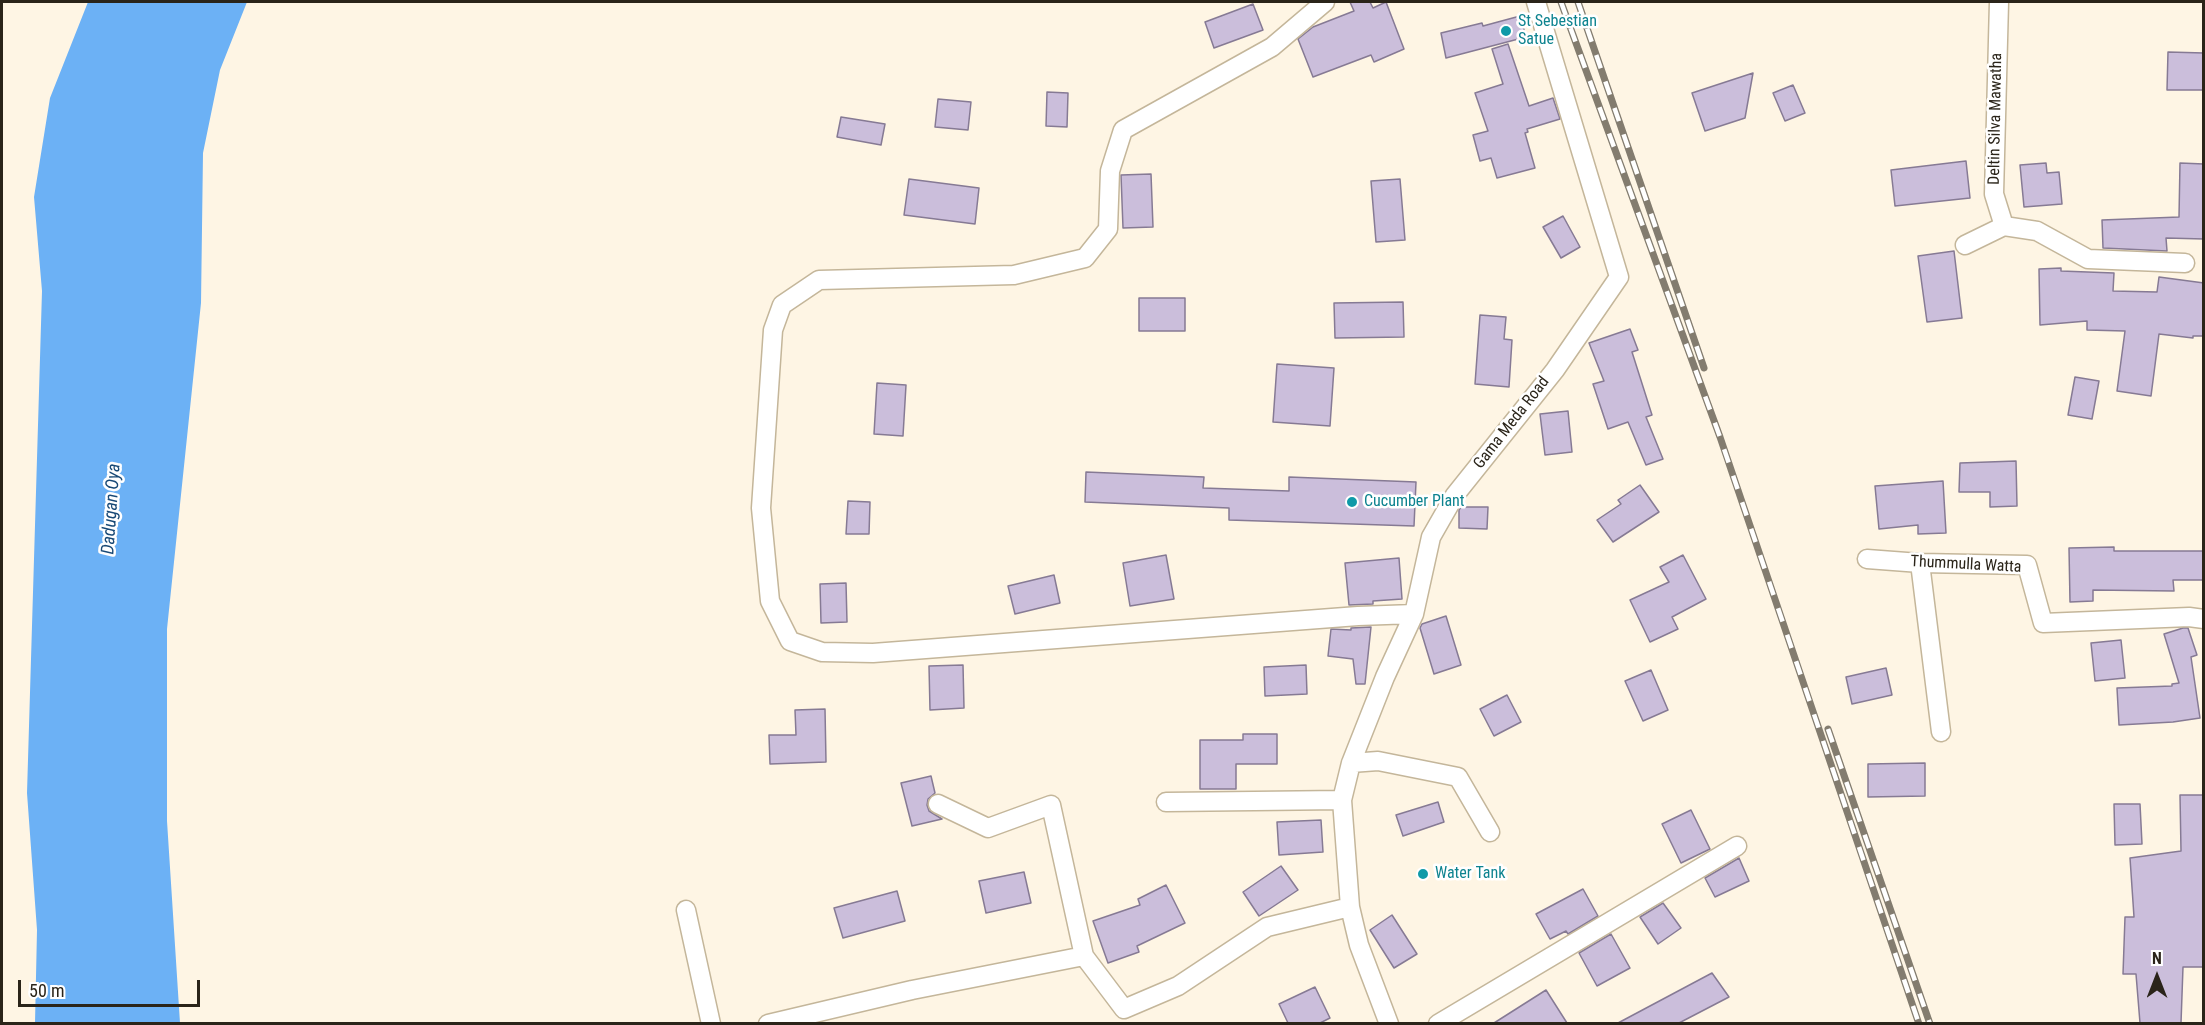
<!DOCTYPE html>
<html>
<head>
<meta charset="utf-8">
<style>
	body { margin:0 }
	#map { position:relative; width:2205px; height:1025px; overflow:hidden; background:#fef5e4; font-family:"Roboto Condensed",sans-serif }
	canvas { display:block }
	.frame { position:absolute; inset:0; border:3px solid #2a2419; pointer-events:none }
	.north { position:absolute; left:2127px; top:947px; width:60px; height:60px; -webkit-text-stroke:4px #fff; paint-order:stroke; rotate:0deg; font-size:16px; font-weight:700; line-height:24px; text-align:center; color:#2a2419 }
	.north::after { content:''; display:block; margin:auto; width:21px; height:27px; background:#2a2419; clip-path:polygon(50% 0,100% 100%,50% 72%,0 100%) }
	.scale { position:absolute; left:18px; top:980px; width:182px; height:27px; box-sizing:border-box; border:3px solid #2a2419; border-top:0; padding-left:8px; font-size:18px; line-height:21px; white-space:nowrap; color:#2a2419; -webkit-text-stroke:4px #fff; paint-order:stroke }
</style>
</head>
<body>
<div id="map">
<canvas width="2205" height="1025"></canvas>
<div class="frame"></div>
<div class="north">N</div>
<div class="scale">50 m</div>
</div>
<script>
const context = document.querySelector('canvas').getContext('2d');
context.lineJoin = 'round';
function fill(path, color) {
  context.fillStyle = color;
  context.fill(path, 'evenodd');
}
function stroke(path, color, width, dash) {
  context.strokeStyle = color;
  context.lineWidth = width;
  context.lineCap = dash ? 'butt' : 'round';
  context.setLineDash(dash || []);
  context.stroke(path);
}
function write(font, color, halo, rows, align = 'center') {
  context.font = font + ' "Roboto Condensed",sans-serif';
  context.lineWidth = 5;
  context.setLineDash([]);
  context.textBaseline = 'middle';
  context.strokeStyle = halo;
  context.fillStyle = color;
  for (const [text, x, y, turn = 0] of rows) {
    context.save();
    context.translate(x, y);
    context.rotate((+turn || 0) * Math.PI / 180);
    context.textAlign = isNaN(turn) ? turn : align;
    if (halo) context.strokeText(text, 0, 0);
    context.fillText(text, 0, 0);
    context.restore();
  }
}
const water = new Path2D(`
	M 88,2 L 247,2 L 220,70 L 203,153 L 201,303 L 167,629 L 167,821 L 180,1023 L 35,1023 L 37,930 L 27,793 L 42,291 L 34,197 L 50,98 Z`);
const building = new Path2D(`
	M 1350,2 L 1370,2 L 1373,8 L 1386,2 L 1404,49 L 1374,62 L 1371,55 L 1313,77 L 1298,39 L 1313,27 L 1354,11 Z
	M 1253,4 L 1263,30 L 1214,48 L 1205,22 Z
	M 1520,16 L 1526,37 L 1446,58 L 1441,33 L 1482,23 L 1483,26 Z
	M 1508,44 L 1529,106 L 1553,98 L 1560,119 L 1527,129 L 1528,132 L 1525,133 L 1535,168 L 1497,178 L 1491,158 L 1480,161 L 1473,135 L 1488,131 L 1475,93 L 1503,84 L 1492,49 Z
	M 2168,52 L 2204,53 L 2204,90 L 2167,90 Z
	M 1753,73 L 1745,118 L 1705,131 L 1692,93 Z
	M 1793,85 L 1805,113 L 1785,121 L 1773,93 Z
	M 1047,92 L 1068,93 L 1067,127 L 1046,126 Z
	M 938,99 L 971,102 L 968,130 L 935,127 Z
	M 841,117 L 885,124 L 881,145 L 837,137 Z
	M 1966,161 L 1970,198 L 1895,206 L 1891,170 Z
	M 2046,163 L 2047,173 L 2059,172 L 2062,204 L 2024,207 L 2020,165 Z
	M 2180,163 L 2204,164 L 2204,239 L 2166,238 L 2167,251 L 2103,248 L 2102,220 L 2179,217 Z
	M 1151,174 L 1153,227 L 1123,228 L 1121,175 Z
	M 909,179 L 979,188 L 975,224 L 904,215 Z
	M 1400,179 L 1405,240 L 1376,242 L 1371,181 Z
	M 1563,216 L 1580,247 L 1561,258 L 1543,227 Z
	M 1954,251 L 1962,318 L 1927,322 L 1918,256 Z
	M 2061,268 L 2061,271 L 2114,273 L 2113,291 L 2157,292 L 2159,277 L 2204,283 L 2204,336 L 2193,336 L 2193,338 L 2159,334 L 2151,396 L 2117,391 L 2125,331 L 2087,330 L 2087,321 L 2040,325 L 2039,269 Z
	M 1139,298 L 1185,298 L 1185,331 L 1139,331 Z
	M 1403,302 L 1404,337 L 1335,338 L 1334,303 Z
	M 1480,315 L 1506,317 L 1504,339 L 1512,340 L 1509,387 L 1475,384 Z
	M 1630,329 L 1638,350 L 1632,352 L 1652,415 L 1646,417 L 1663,459 L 1646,465 L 1628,422 L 1608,429 L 1593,384 L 1604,381 L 1589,343 Z
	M 1277,364 L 1334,368 L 1330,426 L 1273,422 Z
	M 2075,377 L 2099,381 L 2092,419 L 2068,415 Z
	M 877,383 L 906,385 L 903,436 L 874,434 Z
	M 1568,411 L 1572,452 L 1545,455 L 1540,414 Z
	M 2016,461 L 2017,506 L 1990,507 L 1990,492 L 1959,492 L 1960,463 Z
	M 1086,472 L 1204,477 L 1203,488 L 1289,491 L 1289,477 L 1416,482 L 1414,526 L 1229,520 L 1229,508 L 1085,502 Z
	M 1943,481 L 1946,533 L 1918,534 L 1918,525 L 1879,529 L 1875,486 Z
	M 1640,485 L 1659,512 L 1613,542 L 1597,520 L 1621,504 L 1618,500 Z
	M 848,501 L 870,502 L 869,534 L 846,534 Z
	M 1461,507 L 1488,507 L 1487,529 L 1459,528 L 1459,510 Z
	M 2114,547 L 2114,551 L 2204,551 L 2204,580 L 2173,580 L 2174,591 L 2093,590 L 2093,601 L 2070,602 L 2069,548 Z
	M 1166,555 L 1174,599 L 1130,606 L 1123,563 Z
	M 1683,555 L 1706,599 L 1672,617 L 1678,629 L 1650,642 L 1630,600 L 1669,582 L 1660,567 Z
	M 1399,558 L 1402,599 L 1373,601 L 1373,604 L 1349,605 L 1345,563 Z
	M 1054,575 L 1060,603 L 1015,614 L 1008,586 Z
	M 846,583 L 847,622 L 821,623 L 820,584 Z
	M 1446,616 L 1461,665 L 1434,674 L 1420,628 L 1422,624 Z
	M 1371,627 L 1365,684 L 1356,684 L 1353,659 L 1328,656 L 1331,629 L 1351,630 L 1351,628 Z
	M 2183,628 L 2188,628 L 2197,655 L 2191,657 L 2200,718 L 2173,722 L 2119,725 L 2117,688 L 2172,686 L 2172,684 L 2179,683 L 2164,634 Z
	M 2121,640 L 2125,678 L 2095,681 L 2091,643 Z
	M 963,665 L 964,708 L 930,710 L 929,666 Z
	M 1306,665 L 1307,694 L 1265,696 L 1264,667 Z
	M 1886,668 L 1892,695 L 1852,704 L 1846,677 Z
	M 1651,670 L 1668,710 L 1643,721 L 1625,681 Z
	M 1507,695 L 1521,722 L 1494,736 L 1480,709 Z
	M 825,709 L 826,762 L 770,764 L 769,735 L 796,735 L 795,710 Z
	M 1243,734 L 1277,734 L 1277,764 L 1236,764 L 1236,789 L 1200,789 L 1200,740 L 1243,740 Z
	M 1925,763 L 1925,796 L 1868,797 L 1868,764 Z
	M 931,776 L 935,793 L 928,799 L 927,805 L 929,811 L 942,819 L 912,826 L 901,783 Z
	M 2180,795 L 2204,795 L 2204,967 L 2183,967 L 2181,1023 L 2140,1023 L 2136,974 L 2123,974 L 2125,917 L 2134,917 L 2130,858 L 2181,851 Z
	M 1438,802 L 1444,822 L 1403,836 L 1396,815 Z
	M 2114,804 L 2140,804 L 2142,844 L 2115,845 Z
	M 1691,810 L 1710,849 L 1681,863 L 1662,824 Z
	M 1321,820 L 1323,852 L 1279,855 L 1277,822 Z
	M 1739,858 L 1749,881 L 1715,897 L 1705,878 Z
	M 1281,866 L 1298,890 L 1259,916 L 1243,892 Z
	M 1024,872 L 1031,903 L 986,913 L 979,881 Z
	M 1166,885 L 1185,923 L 1137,946 L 1139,952 L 1108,963 L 1093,921 L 1140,905 L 1138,899 Z
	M 1583,889 L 1598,916 L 1568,934 L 1566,931 L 1550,939 L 1536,914 Z
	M 897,891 L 905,921 L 843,938 L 834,908 Z
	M 1663,903 L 1681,928 L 1658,944 L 1640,917 Z
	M 1392,915 L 1417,954 L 1394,968 L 1370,930 Z
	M 1611,934 L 1630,968 L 1597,986 L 1579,953 Z
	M 1712,973 L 1729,997 L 1679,1023 L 1618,1023 Z
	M 1315,987 L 1330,1018 L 1320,1023 L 1288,1023 L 1279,1004 Z
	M 1546,990 L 1567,1023 L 1494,1023 Z`);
const street = new Path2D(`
	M 1325,2 L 1272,47 L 1123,130 L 1110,171 L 1108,229 L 1085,258 L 1014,275 L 819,280 L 782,305 L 773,330 L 761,508 L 770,601 L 790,641 L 822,652 L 873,653 L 1358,616 L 1414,614
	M 1999,2 L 1994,194 L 2004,226 L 2037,231 L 2088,259 L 2185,263
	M 1965,245 L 2004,226
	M 1867,559 L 1920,563 L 2027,565 L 2043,623 L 2189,617 L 2204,619
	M 1920,563 L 1941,732
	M 1351,763 L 1378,761 L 1458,777 L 1490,832
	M 1166,802 L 1342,800
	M 938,804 L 988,828 L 1051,805 L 1084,956
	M 686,910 L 711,1024
	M 768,1024 L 912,990 L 1084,956 L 1124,1009 L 1178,986 L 1267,927 L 1350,907
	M 1389,1024 L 1359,945 L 1350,907 L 1342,800 L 1351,763 L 1385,677 L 1414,614 L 1431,537 L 1455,495 L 1555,370 L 1619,277 L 1536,2
	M 1438,1024 L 1737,846`);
const rail = new Path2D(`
	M 1561,2 L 1720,437 L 1919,1024
	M 1578,2 L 1704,368
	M 1828,729 L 1930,1024`);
const markers = [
	[1506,31,6,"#0f9aa8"],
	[1352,502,6,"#0f9aa8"],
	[1423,874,6,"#0f9aa8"]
];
const cultureNames = [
	["St Sebestian",1518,22],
	["Satue",1518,40],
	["Cucumber Plant",1364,502],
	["Water Tank",1435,874]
];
const streetNames = [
	["Deltin Silva Mawatha",1996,119,-89],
	["Gama Meda Road",1512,423,-52],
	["Thummulla Watta",1966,565,3]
];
const waterNames = [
	["Dadugan Oya",112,509,-86]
];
fill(water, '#6cb1f5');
fill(building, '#cbbedb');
stroke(building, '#867a94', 1.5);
stroke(street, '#c4b69a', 21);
stroke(street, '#fff', 18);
stroke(rail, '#837c6f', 7);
stroke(rail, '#fff', 4.5, [14]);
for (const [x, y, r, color] of markers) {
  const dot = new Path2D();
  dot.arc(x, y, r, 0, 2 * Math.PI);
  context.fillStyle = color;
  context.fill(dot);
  stroke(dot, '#fff', 2);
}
write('16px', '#0d838f', '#fff', cultureNames, 'left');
write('16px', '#2a2419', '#fff', streetNames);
write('italic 18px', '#184976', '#fff', waterNames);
</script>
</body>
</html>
